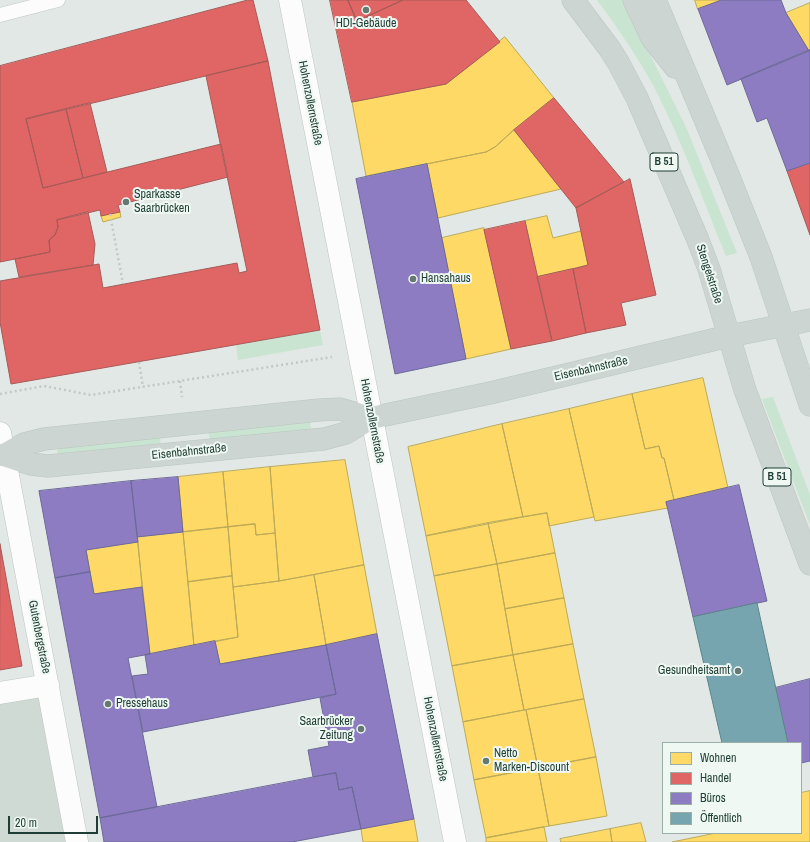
<!DOCTYPE html>
<html>
<head>
<meta charset="utf-8">
<style>
	body { margin:0 }
	#map { position:relative; width:810px; height:842px; overflow:hidden; background:#e2e8e5; font-family:"Archivo Narrow",sans-serif }
	canvas { display:block }
	.legend { position:absolute; left:662px; top:742px; width:140px; height:92px; box-sizing:border-box; background:#eff8f3; border:1px solid #9bada7; margin:0; padding:5px 7px; list-style:none; font-size:12px; color:#1e3d34 }
	.legend li { display:flex; align-items:center; gap:8px; height:20px }
	.legend b { width:20px; border:1px solid #9bada7 }
	.scale { position:absolute; left:8px; top:816px; width:90px; height:18px; box-sizing:border-box; border:2px solid #1e3d34; border-top:0; padding-left:5px; font-size:12px; line-height:14px; white-space:nowrap; color:#1e3d34; -webkit-text-stroke:3px #eff8f3; paint-order:stroke }
</style>
</head>
<body>
<div id="map">
<canvas width="810" height="842"></canvas>
<ul class="legend">
<li><b style="height:11px;background:#ffd966"></b>Wohnen</li>
<li><b style="height:11px;background:#e06666"></b>Handel</li>
<li><b style="height:11px;background:#8e7cc3"></b>Büros</li>
<li><b style="height:11px;background:#76a5af"></b>Öffentlich</li>
</ul>
<div class="scale">20 m</div>
</div>
<script>
const context = document.querySelector('canvas').getContext('2d');
context.lineJoin = 'round';
function fill(path, color) {
  context.fillStyle = color;
  context.fill(path, 'evenodd');
}
function stroke(path, color, width, dash) {
  context.strokeStyle = color;
  context.lineWidth = width;
  context.lineCap = dash ? 'butt' : 'round';
  context.setLineDash(dash || []);
  context.stroke(path);
}
function write(font, color, halo, rows, align = 'center') {
  context.font = font + ' "Archivo Narrow",sans-serif';
  context.lineWidth = 4;
  context.setLineDash([]);
  context.textBaseline = 'middle';
  context.strokeStyle = halo;
  context.fillStyle = color;
  for (const [text, x, y, turn = 0] of rows) {
    context.save();
    context.translate(x, y);
    context.rotate((+turn || 0) * Math.PI / 180);
    context.textAlign = isNaN(turn) ? turn : align;
    if (halo) context.strokeText(text, 0, 0);
    context.fillText(text, 0, 0);
    context.restore();
  }
}
const built = new Path2D(`
	M 47,680 L 76,842 L 0,842 L 0,683 Z`);
const green = new Path2D(`
	M 597,0 L 623,0 L 686,127 L 737,253 L 726,256 C 703,200 682,141 654,87 C 637,56 618,28 597,0 Z
	M 320,330 L 323,345 L 238,360 L 236,345 Z
	M 773,397 L 810,495 L 810,525 L 762,399 Z
	M 310,421 L 311,430 L 210,440 L 208,431 Z
	M 160,436 L 161,446 L 58,456 L 57,447 Z`);
const homes = new Path2D(`
	M 695,0 L 722,0 L 698,9 Z
	M 810,3 L 810,50 L 809,51 L 786,13 Z
	M 505,37 L 554,98 L 514,130 L 495,147 L 486,152 L 366,176 L 352,102 L 446,84 Z
	M 514,130 L 561,189 L 438,218 L 427,164 L 486,152 L 495,147 Z
	M 120,212 L 121,217 L 103,222 L 101,216 Z
	M 547,216 L 553,238 L 581,231 L 588,265 L 537,277 L 525,221 Z
	M 484,228 L 511,349 L 466,359 L 442,238 Z
	M 703,378 L 728,488 L 674,500 L 664,458 L 662,458 L 659,446 L 645,449 L 632,394 Z
	M 632,394 L 645,449 L 659,446 L 662,458 L 664,458 L 674,500 L 666,502 L 668,508 L 595,521 L 569,409 Z
	M 569,409 L 594,517 L 549,526 L 547,513 L 523,517 L 502,424 Z
	M 502,424 L 523,517 L 426,536 L 408,447 Z
	M 345,460 L 364,565 L 279,581 L 270,467 Z
	M 270,467 L 275,533 L 256,535 L 255,524 L 228,527 L 223,472 Z
	M 223,472 L 228,527 L 183,532 L 178,477 Z
	M 547,513 L 555,553 L 497,564 L 488,523 Z
	M 488,523 L 497,564 L 434,576 L 426,536 Z
	M 255,524 L 256,535 L 275,533 L 279,581 L 233,587 L 228,527 Z
	M 228,527 L 232,576 L 188,582 L 183,532 Z
	M 183,532 L 194,646 L 150,654 L 137,537 Z
	M 138,542 L 142,587 L 94,594 L 86,550 Z
	M 555,553 L 564,598 L 505,609 L 497,564 Z
	M 497,564 L 513,655 L 452,666 L 434,576 Z
	M 364,565 L 377,634 L 326,645 L 314,575 Z
	M 314,575 L 326,645 L 220,664 L 215,641 L 238,637 L 233,587 L 279,581 Z
	M 232,576 L 238,637 L 194,646 L 188,582 Z
	M 564,598 L 573,644 L 513,655 L 505,609 Z
	M 573,644 L 584,699 L 524,710 L 513,655 Z
	M 513,655 L 524,710 L 463,722 L 452,666 Z
	M 584,699 L 596,757 L 538,768 L 526,710 Z
	M 526,710 L 538,768 L 474,780 L 463,722 Z
	M 596,757 L 607,816 L 549,826 L 538,768 Z
	M 538,768 L 549,826 L 486,838 L 474,780 Z
	M 810,791 L 810,842 L 672,842 L 716,833 L 801,833 L 801,793 Z
	M 414,819 L 418,842 L 363,842 L 361,829 Z
	M 641,823 L 646,842 L 612,842 L 610,829 Z
	M 544,827 L 547,842 L 486,842 L 486,838 Z
	M 610,829 L 612,842 L 561,842 L 560,839 Z`);
const shops = new Path2D(`
	M 248,0 L 253,0 L 268,61 L 26,119 L 43,188 L 221,144 L 228,177 L 118,205 L 120,212 L 101,216 L 100,210 L 57,220 L 58,227 L 55,235 L 49,240 L 50,252 L 0,262 L 0,66 Z
	M 330,0 L 348,0 L 357,21 L 403,0 L 466,0 L 500,42 L 446,84 L 352,102 Z
	M 348,0 L 403,0 L 357,21 Z
	M 268,61 L 320,330 L 11,384 L 0,322 L 0,281 L 99,264 L 103,288 L 237,263 L 239,273 L 247,271 L 206,76 Z
	M 554,98 L 624,182 L 576,208 L 514,130 Z
	M 90,103 L 107,172 L 83,178 L 66,109 Z
	M 66,109 L 83,178 L 43,188 L 26,119 Z
	M 810,163 L 810,235 L 787,171 Z
	M 630,179 L 656,295 L 621,303 L 626,325 L 586,333 L 573,269 L 588,265 L 576,208 Z
	M 88,212 L 95,244 L 93,265 L 19,277 L 15,259 L 50,252 L 49,240 L 55,235 L 58,227 L 57,220 Z
	M 525,221 L 552,341 L 511,349 L 484,230 Z
	M 573,269 L 586,333 L 552,341 L 537,277 Z
	M 0,544 L 22,666 L 0,670 Z`);
const offices = new Path2D(`
	M 722,0 L 781,0 L 786,13 L 809,51 L 727,85 L 698,9 Z
	M 810,50 L 810,163 L 787,171 L 767,118 L 757,122 L 741,79 Z
	M 427,164 L 466,359 L 395,374 L 356,179 Z
	M 178,477 L 183,532 L 137,537 L 131,481 Z
	M 131,481 L 138,542 L 86,550 L 90,572 L 55,578 L 39,491 Z
	M 739,485 L 767,601 L 693,617 L 666,502 Z
	M 90,572 L 94,594 L 142,587 L 150,654 L 128,658 L 157,807 L 100,818 L 55,578 Z
	M 377,634 L 414,819 L 361,829 L 352,787 L 339,790 L 336,773 L 313,777 L 308,750 L 329,746 L 320,698 L 336,694 L 326,645 Z
	M 215,641 L 220,664 L 326,645 L 336,694 L 143,732 L 132,676 L 148,674 L 145,655 Z
	M 810,679 L 810,761 L 801,763 L 801,743 L 788,743 L 775,688 Z
	M 336,773 L 339,790 L 352,787 L 361,829 L 292,842 L 104,842 L 100,818 Z`);
const public = new Path2D(`
	M 757,603 L 788,743 L 722,743 L 693,617 Z`);
const path = new Path2D(`
	M 110,214 L 123,284
	M 139,362 L 143,387
	M 180,381 L 182,397
	M 0,394 L 44,386 L 91,395 L 332,357`);
const lane = new Path2D(`
	M 0,15 L 58,0`);
const street = new Path2D(`
	M 290,0 L 455,842
	M 0,433 L 77,842
	M 0,693 L 48,685`);
const primary = new Path2D(`
	M 573,0 L 609,48 L 618,62 L 637,98 L 698,240 L 709,269 L 745,390 L 810,564
	M 634,0 L 652,38 L 675,67
	M 655,0 L 727,172 L 761,257 L 810,405
	M 0,455 L 4,455 L 31,464 L 48,466 L 324,439 L 346,433 L 371,418 L 490,393 L 729,336 L 810,320
	M 4,455 L 24,444 L 44,439 L 319,410 L 340,409 L 371,418`);
const markers = [
	[366,10,4,"#637972"],
	[126,202,4,"#637972"],
	[413,279,4,"#637972"],
	[738,671,4,"#637972"],
	[108,704,4,"#637972"],
	[361,729,4,"#637972"],
	[486,761,4,"#637972"]
];
const shields = [
	[664,162,28],
	[777,477,28]
];
const shieldNames = [
	["B 51",664,162],
	["B 51",777,477]
];
const poiNames = [
	["HDI-Gebäude",366,24,"center"],
	["Sparkasse",134,195],
	["Saarbrücken",134,209],
	["Hansahaus",421,279],
	["Gesundheitsamt",730,671,"right"],
	["Pressehaus",116,704],
	["Saarbrücker",353,722,"right"],
	["Zeitung",353,736,"right"],
	["Netto",494,754],
	["Marken-Discount",494,768]
];
const streetNames = [
	["Hohenzollernstraße",310,103,79],
	["Stengelstraße",709,274,72],
	["Eisenbahnstraße",591,369,-13],
	["Hohenzollernstraße",372,421,79],
	["Eisenbahnstraße",189,452,-6],
	["Gutenbergstraße",39,637,79],
	["Hohenzollernstraße",435,739,79]
];
fill(built, '#cfdad5');
fill(green, '#c9e4d0');
fill(homes, '#ffd966');
stroke(homes, '#bcaa57', 1);
fill(shops, '#e06666');
stroke(shops, '#a65a57', 1);
fill(offices, '#8e7cc3');
stroke(offices, '#6c6998', 1);
fill(public, '#76a5af');
stroke(public, '#5c868a', 1);
stroke(lane, '#bfc5c2', 15);
stroke(street, '#bfc5c2', 23);
stroke(primary, '#bbc5c1', 23);
stroke(path, '#bfc9c6', 2.5, [2, 3]);
stroke(lane, '#fbfcfb', 14);
stroke(street, '#fbfcfb', 22);
stroke(primary, '#ccd5d2', 22);
for (const [x, y, r, color] of markers) {
  const dot = new Path2D();
  dot.arc(x, y, r, 0, 2 * Math.PI);
  context.fillStyle = color;
  context.fill(dot);
  stroke(dot, '#eff8f3', 1.5);
}
for (const [x, y, w] of shields) {
  const box = new Path2D();
  box.roundRect(x - w / 2, y - 9, w, 18, 3);
  context.fillStyle = '#eff8f3';
  context.fill(box);
  stroke(box, '#1e3d34', 1);
}
write('bold 11px', '#1e3d34', null, shieldNames);
write('12px', '#1e3d34', '#eff8f3', poiNames, 'left');
write('12px', '#1e3d34', '#eff8f3', streetNames);
</script>
</body>
</html>
